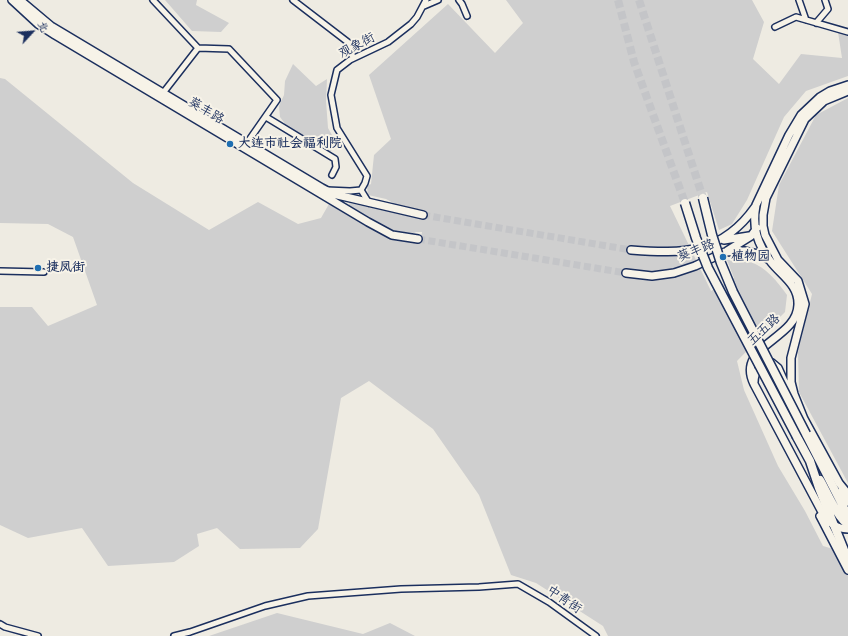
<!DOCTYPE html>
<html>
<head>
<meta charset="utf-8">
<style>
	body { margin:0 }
	#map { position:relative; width:848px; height:636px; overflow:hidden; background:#eeebe2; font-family:Itim,"LXGW WenKai TC",sans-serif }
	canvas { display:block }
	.north { position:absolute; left:12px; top:12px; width:40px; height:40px; -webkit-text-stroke:3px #f7f3e8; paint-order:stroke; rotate:64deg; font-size:11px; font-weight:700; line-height:16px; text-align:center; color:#1b2f5e }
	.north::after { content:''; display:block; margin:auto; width:14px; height:18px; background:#1b2f5e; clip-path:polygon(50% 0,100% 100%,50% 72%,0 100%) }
</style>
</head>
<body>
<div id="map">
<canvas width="848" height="636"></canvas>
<div class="north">北</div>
</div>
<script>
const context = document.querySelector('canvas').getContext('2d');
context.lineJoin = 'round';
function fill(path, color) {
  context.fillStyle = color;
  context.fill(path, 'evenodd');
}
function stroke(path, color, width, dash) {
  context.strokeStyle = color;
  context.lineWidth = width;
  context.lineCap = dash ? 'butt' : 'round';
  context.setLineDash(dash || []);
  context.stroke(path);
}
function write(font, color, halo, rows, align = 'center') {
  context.font = font + ' Itim,"LXGW WenKai TC",sans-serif';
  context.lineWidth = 4;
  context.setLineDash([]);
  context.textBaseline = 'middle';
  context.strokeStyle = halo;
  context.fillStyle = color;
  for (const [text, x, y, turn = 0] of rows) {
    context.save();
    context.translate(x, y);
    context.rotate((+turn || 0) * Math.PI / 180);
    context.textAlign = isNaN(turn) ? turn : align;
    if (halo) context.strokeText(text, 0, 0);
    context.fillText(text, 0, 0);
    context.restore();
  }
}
const green = new Path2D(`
	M 165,0 L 197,0 L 196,5 L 229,23 L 221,32 L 192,31 Z
	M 506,0 L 752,0 L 764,22 L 753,59 L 779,84 L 801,54 L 842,58 L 838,32 L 848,35 L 848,76 L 806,91 L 784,117 L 747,200 L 732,224 L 719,230 L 707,192 L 670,206 L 711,291 L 734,278 L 727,260 C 734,260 743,259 750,262 C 766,267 777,281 787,295 L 785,312 L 737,361 L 744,390 L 778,466 L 805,511 L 823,546 L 840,551 L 848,573 L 848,636 L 608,636 L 603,626 L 536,583 L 511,575 L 479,495 L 433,429 L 369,381 L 341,398 L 318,529 L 300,548 L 240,549 L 217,528 L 197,534 L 199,546 L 174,562 L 108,566 L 82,528 L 28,538 L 0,525 L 0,307 L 32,307 L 48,326 L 97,305 L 73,237 L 48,224 L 0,223 L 0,78 L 5,79 L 133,183 L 209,230 L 258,202 L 298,224 L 321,218 L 329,204 L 390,237 L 420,242 L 422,232 L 416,232 L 414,233 L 395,231 L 349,206 L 349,203 L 424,219 L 426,211 L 397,205 L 386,199 L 368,195 L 367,186 L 371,184 L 374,155 L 391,139 L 369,75 L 448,4 L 495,53 L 523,23 Z
	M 293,64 L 316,86 L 327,79 L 326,101 L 328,128 L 337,144 L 330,152 L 286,125 L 280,117 L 279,106 L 284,95 L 285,81 Z
	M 848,98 L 848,483 L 799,392 L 798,352 L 812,294 L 772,231 L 779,185 L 816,115 Z
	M 277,613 L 363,634 L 390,623 L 415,636 L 209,636 Z`);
const secondaryTunnel = new Path2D(`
	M 423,215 L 631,250
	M 418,239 L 626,273`);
const primaryTunnel = new Path2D(`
	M 618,0 L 634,62 L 685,203
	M 639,0 L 703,198`);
const street = new Path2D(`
	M 153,0 L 198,48
	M 293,0 L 349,43 L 353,58
	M 459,0 L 462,4 L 467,16
	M 799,0 L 806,20
	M 424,6 L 438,0
	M 816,23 L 828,9 L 825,0
	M 775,27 L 796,17 L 848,32
	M 163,93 L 198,48 L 229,49 L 277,100 L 247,143
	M 266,117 L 335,159 L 336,167 L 332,175
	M 327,190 L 350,191 L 361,190 L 369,203
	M 361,190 L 365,183 L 367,176 L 337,128 L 331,95 L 337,70 L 350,60 L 388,42 L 411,24 L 417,17 L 426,0
	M 0,271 L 44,272
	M 0,624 L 5,627 L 38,636
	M 174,636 L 190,632 L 265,606 L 308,596 L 401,589 L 479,587 L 518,584 L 549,602 L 596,636`);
const secondary = new Path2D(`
	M 12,0 L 38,24 L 55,35 L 368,222 L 392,235 L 418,239
	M 20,0 L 51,26 L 322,188 L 333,194 L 423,215
	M 848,85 L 830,91 L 820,97 L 801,115 L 789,135 L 756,205 C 752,227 757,244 771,262 C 782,276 799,285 798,305 C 797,340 735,345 754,384 L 822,512 C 829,522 835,529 848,529
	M 848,91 L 824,101 L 805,119 L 766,198 L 763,215 L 763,226 L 765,235 L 778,260 L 798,281 L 805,304 L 791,358 L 791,382 L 794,394 L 804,419 L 839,483 L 848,494
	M 724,240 L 749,236
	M 631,250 C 683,254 722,254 755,207
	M 727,251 L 751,236 L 757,228
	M 626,273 L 652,276 L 674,273 L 695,266 L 725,252 L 744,251 L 762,255 L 768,259
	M 754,382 C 754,372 761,362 772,363 L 778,368 L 791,397
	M 842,490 L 848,502
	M 820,516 L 848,570`);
const primary = new Path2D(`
	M 806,434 L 848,516
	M 797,437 L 810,461 L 819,488 L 848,560
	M 820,480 C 826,490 838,519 848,524`);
const primaryBridge = new Path2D(`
	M 703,198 L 712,235 L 721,263 L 733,292 L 806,434
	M 685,203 L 696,238 L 708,268 L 797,437`);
const markers = [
	[230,144,4,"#1f6fb2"],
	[723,257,4,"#1f6fb2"],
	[38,268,4,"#1f6fb2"]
];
const streetNames = [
	["观象街",357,46,-28],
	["葵丰路",206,111,31],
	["葵丰路",696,251,-22],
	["五五路",764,330,-43],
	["中青街",564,600,34]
];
const poiNames = [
	["大连市社会福利院",238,144],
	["植物园",731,257],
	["捷凤街",46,268]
];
fill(green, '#cfcfcf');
stroke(secondaryTunnel, '#c4c5c8', 7, [7, 3.5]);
stroke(primaryTunnel, '#c4c5c8', 8, [8, 4]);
stroke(street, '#1b2f5e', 8);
stroke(secondary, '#1b2f5e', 10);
stroke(primary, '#1b2f5e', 11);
stroke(street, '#f7f3e8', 5);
stroke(secondary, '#f7f3e8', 7);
stroke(primary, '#f7f3e8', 8);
stroke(primaryBridge, '#1b2f5e', 11, []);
stroke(primaryBridge, '#f7f3e8', 8);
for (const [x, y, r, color] of markers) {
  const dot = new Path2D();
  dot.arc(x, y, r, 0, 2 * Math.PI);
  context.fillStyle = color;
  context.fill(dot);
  stroke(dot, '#f7f3e8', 1.5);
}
write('13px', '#1b2f5e', '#f7f3e8', streetNames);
write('bold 13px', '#1b2f5e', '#f7f3e8', poiNames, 'left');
</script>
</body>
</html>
